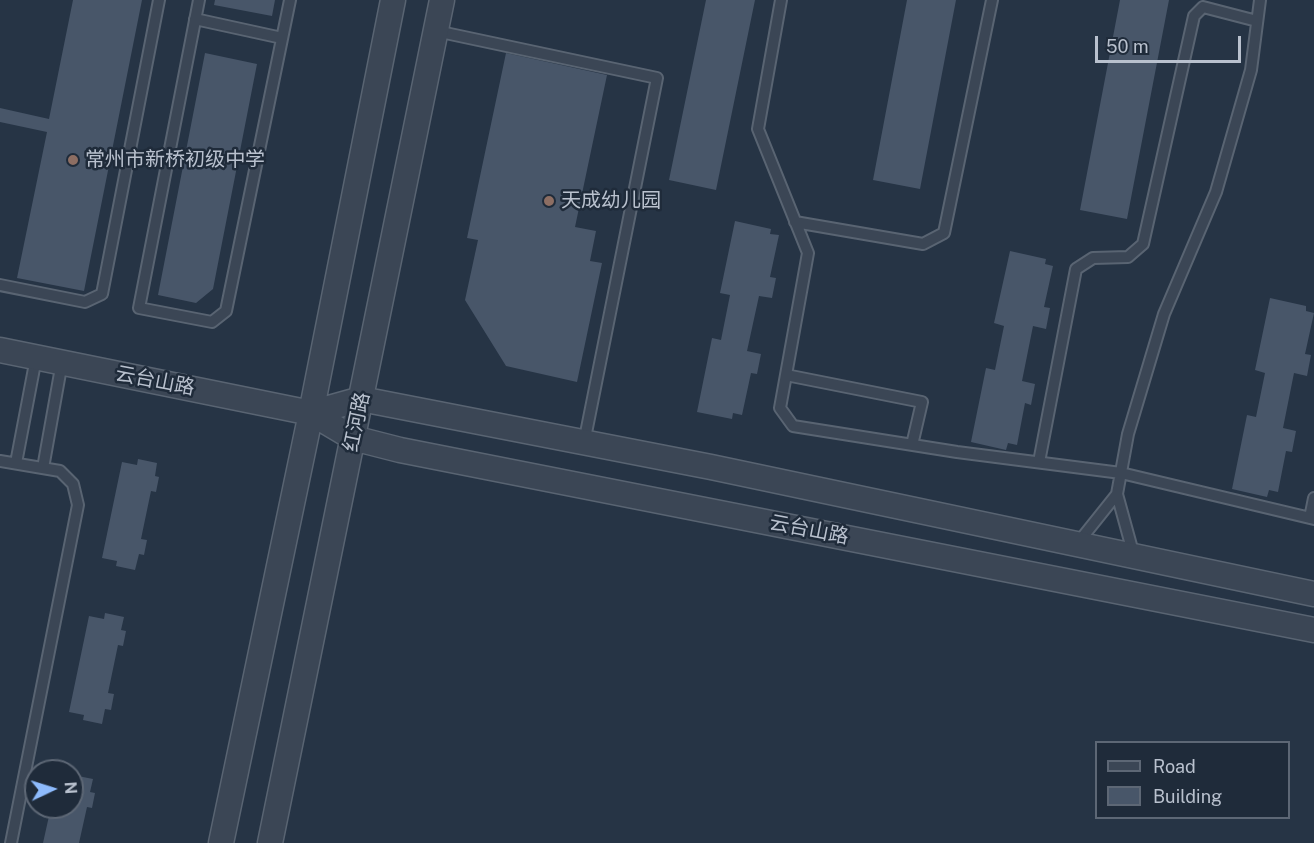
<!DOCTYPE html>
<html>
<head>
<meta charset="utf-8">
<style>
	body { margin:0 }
	#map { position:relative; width:1314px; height:843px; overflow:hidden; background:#263445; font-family:"Public Sans",sans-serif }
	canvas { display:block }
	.legend { position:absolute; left:1095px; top:741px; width:195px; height:78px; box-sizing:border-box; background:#1f2b3a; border:2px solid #5d6775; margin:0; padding:8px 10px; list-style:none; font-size:18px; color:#b9c1ce }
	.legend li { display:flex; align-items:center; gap:12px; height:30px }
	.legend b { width:30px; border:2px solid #5d6775 }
	.north { position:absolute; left:24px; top:759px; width:60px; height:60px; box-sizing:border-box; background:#1f2b3a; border:2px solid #5d6775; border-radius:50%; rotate:86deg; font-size:16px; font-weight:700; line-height:24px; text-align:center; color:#b9c1ce }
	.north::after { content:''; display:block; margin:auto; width:21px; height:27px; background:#8ebbfd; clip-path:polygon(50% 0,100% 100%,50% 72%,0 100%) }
	.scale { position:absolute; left:1095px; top:36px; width:146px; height:27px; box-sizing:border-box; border:3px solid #b9c1ce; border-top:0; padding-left:8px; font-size:18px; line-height:21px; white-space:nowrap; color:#b9c1ce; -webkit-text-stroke:4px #1f2b3a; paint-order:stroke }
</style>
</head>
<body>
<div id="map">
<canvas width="1314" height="843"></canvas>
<ul class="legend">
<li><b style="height:8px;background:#3b4655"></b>Road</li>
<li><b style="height:16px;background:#485669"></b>Building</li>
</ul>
<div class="north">N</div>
<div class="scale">50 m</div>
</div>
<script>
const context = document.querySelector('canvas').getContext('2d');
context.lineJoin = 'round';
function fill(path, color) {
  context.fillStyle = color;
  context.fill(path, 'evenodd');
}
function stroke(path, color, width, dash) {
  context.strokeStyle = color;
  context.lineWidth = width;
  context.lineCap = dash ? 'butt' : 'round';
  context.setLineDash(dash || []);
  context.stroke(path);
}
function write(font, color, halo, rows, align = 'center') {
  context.font = font + ' "Public Sans","Noto Sans SC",sans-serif';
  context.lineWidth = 5;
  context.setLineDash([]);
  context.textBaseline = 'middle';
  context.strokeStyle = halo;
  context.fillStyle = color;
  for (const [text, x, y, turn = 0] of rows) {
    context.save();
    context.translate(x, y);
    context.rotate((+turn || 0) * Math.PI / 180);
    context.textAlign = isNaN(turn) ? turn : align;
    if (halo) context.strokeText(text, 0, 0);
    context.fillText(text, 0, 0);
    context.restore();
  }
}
const building = new Path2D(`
	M 73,0 L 142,0 L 84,291 L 17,278 L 47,132 L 0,122 L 0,108 L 49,119 Z
	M 215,0 L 275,0 L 272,16 L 214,5 Z
	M 706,0 L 755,0 L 716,190 L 669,180 Z
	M 907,0 L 956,0 L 920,189 L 873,180 Z
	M 1120,0 L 1169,0 L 1127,219 L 1080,210 Z
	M 205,53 L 257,64 L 213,289 L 196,303 L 158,295 Z
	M 506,53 L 607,75 L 575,227 L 596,231 L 590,261 L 602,263 L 577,382 L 506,366 L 465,300 L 478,240 L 467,238 Z
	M 735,221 L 771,229 L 770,234 L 779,235 L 770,277 L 776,278 L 772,298 L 759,296 L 747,351 L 761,354 L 757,374 L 751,373 L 742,415 L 733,413 L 732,419 L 697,412 L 712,338 L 721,340 L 730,295 L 720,293 Z
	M 1010,251 L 1046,259 L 1045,264 L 1053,266 L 1044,307 L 1050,308 L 1046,329 L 1033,326 L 1022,381 L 1035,384 L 1031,405 L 1025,403 L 1017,445 L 1008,443 L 1006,450 L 971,442 L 986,368 L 995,370 L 1004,326 L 994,323 Z
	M 1270,298 L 1306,306 L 1306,311 L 1314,313 L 1305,354 L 1311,355 L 1307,376 L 1294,373 L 1283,428 L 1296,431 L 1292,452 L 1286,451 L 1278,492 L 1269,490 L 1267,497 L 1232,489 L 1247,415 L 1256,417 L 1265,373 L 1255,370 Z
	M 138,459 L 157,463 L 155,476 L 159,477 L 156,492 L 151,491 L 141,539 L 147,540 L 144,555 L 139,554 L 135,570 L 116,566 L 117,561 L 102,558 L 122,462 L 137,465 Z
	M 105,613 L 124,617 L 121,630 L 126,631 L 123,646 L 118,645 L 108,693 L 114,694 L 111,710 L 105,709 L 102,724 L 83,720 L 84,715 L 69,712 L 89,616 L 104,619 Z
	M 73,775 L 93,779 L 90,792 L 95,793 L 92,808 L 87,807 L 79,843 L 43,843 L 51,807 L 72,807 Z`);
const service = new Path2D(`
	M 199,0 L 139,308 L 212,322 L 226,311 L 290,0
	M 781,0 L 758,129 L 808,253 L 780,408 L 793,426 L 957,452 L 1121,473 L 1314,519
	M 195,19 L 282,38
	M 436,31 L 657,78 L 584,443
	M 795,222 L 923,244 L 944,233 L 992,0
	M 0,285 L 85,302 L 102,294 L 159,0
	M 786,375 L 922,402 L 912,445
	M 0,461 L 60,471 L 73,484 L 78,505 L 11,843
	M 1039,462 L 1076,269 L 1093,258 L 1128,257 L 1143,244 L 1194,16 L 1203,7 L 1257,21
	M 16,463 L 36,358
	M 43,468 L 62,362
	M 1117,494 L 1128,434 L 1164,314 L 1216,192 L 1251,70 L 1260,0
	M 1310,518 L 1314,498
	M 1077,544 L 1117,494 L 1134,556`);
const tertiary = new Path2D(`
	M 0,350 L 311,413 L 353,438 L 400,450 L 1314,630
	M 311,413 L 361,399 L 711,467 L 1314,594
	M 221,843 L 311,413 L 393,0
	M 270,843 L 442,0`);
const markers = [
	[73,160,6,"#8d6e63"],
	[549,201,6,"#8d6e63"]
];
const poiNames = [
	["常州市新桥初级中学",85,160],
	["天成幼儿园",561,201]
];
const streetNames = [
	["云台山路",155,381,11],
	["红河路",357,422,-78],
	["云台山路",809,530,11]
];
fill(building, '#485669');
stroke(service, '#596472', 14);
stroke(tertiary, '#596472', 27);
stroke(service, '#3b4655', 10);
stroke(tertiary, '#3b4655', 24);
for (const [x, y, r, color] of markers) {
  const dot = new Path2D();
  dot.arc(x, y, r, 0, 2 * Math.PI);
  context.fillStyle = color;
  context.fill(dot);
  stroke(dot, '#1f2b3a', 2);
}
write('20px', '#b9c1ce', '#1f2b3a', poiNames, 'left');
write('20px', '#b9c1ce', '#1f2b3a', streetNames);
</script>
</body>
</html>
